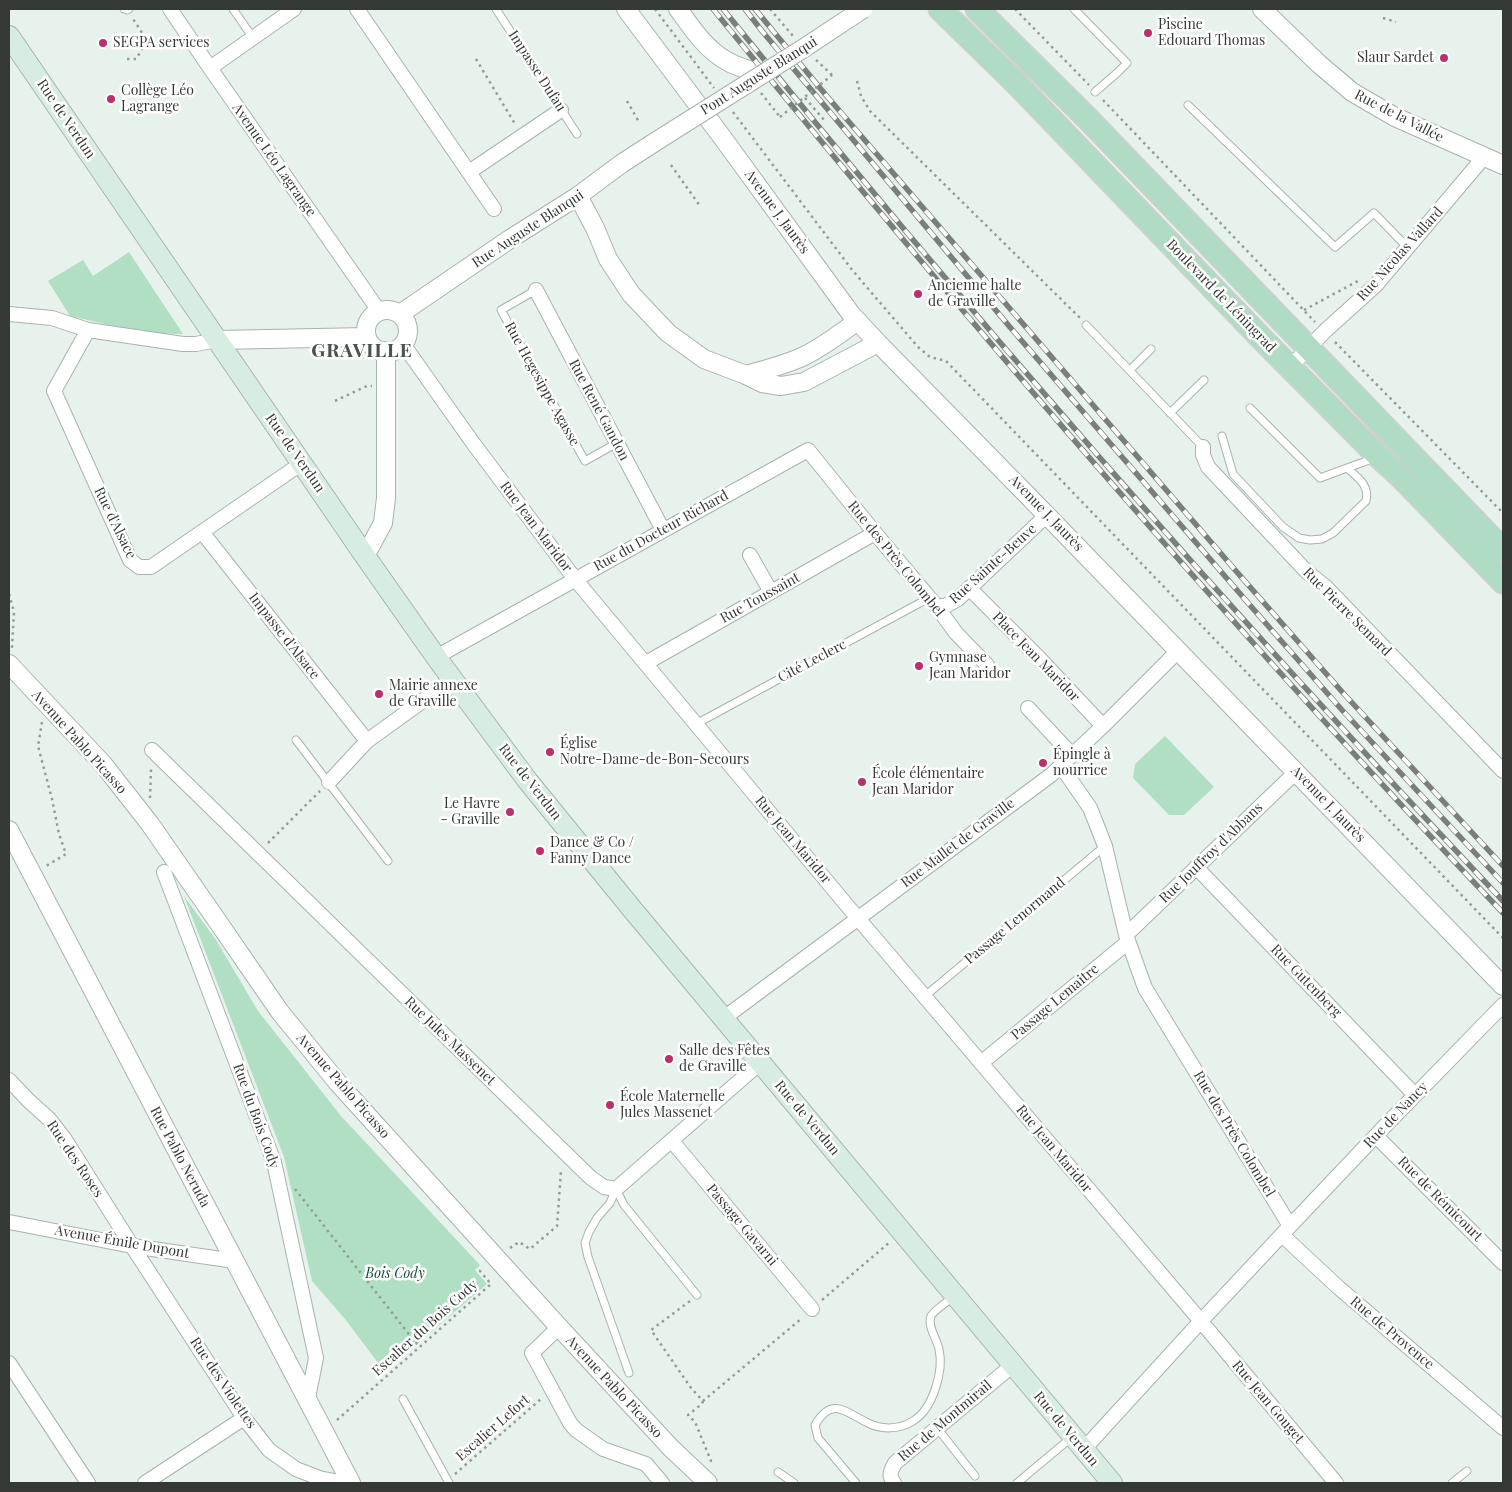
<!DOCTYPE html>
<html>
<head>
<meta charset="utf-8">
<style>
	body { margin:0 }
	#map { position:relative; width:1512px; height:1492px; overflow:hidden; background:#e8f2ec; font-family:"Playfair Display",serif }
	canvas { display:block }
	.frame { position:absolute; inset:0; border:10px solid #353936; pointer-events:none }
</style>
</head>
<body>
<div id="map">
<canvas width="1512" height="1492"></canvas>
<div class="frame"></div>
</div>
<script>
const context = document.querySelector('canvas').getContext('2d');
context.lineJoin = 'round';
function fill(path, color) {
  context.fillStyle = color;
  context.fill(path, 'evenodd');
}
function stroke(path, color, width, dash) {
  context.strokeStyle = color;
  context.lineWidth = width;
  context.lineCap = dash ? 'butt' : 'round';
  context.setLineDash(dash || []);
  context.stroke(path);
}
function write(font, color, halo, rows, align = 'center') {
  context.font = font + ' "Playfair Display",serif';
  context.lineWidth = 5;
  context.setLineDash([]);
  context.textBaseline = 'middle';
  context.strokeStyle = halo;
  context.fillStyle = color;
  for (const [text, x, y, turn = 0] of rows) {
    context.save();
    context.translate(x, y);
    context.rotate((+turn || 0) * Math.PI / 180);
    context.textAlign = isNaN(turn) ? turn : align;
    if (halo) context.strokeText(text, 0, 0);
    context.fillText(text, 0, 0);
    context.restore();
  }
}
const green = new Path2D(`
	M 129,252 L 183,334 L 144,333 L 70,316 L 48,281 L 83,260 L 93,276 Z
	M 1165,736 L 1214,787 L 1184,815 L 1169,815 L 1133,778 L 1135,764 Z
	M 184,896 L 216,940 L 258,1011 L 296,1059 L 341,1116 L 480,1265 L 475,1270 L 487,1284 L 385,1372 L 345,1319 L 312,1281 L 284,1157 Z`);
const path = new Path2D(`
	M 655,9 L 714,88
	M 770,9 L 793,36
	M 1015,9 L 1089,85
	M 1383,18 L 1396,22
	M 127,59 L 136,59 L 146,43 L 141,31 L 133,19
	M 476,59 L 515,124
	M 816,60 L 832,75
	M 857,81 L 861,96 L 870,111 L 1080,318
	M 761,93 L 780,117
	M 805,98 L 825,121
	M 1103,100 L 1315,322
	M 627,101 L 639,122
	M 733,112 L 853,271 L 918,347 L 930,357 L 946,361 L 1503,938
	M 671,165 L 700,206
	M 1304,310 L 1358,281
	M 1335,342 L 1503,513
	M 335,401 L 367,386 L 372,386
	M 9,594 L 14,612 L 12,648
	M 42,722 L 38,746 L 52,799 L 59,834 L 66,854 L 46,866
	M 150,798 L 151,769
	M 268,843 L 320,791
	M 295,1189 L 419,1347
	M 510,1248 L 519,1242 L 530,1249 L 557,1226 L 561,1171 L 562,1169
	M 822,1300 L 890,1242
	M 690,1301 L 651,1330 L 691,1388 L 703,1401 L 801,1319
	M 703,1401 L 702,1404 L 688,1415 L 695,1422 L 711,1461 L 709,1462
	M 337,1420 L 491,1284 L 480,1271 L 484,1268
	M 455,1474 L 541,1399`);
const service = new Path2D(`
	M 124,9 L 127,10 L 129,9
	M 233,9 L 253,38
	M 496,9 L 577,134
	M 1074,9 L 1127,63 L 1117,73 L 1095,92
	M 1188,105 L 1335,247 L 1374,213 L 1408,248
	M 536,290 L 501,310 L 585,461 L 617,443
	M 1086,325 L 1203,447
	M 1130,370 L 1151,349
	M 1170,413 L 1204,380
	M 1222,436 L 1233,474 L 1283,527 L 1299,538 L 1310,540 L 1322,539 L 1333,533 L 1366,501 C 1370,485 1357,477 1347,468 L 1320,478 L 1250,408
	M 1347,468 L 1375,458
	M 696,724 L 929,598
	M 296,740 L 388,861
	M 925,996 L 1105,846
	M 616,1189 L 610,1203 L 597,1218 L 589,1232 L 585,1243 L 588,1257 L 629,1373
	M 616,1189 L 624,1205 L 697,1295
	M 403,1399 L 449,1483
	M 937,1428 L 975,1476
	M 778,1472 L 794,1483
	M 856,1483 L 818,1438 L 815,1425 C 832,1397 844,1411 866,1422 C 880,1430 899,1430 913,1421 C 933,1409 944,1371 939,1349 C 937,1339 927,1326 931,1316 C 934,1310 949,1301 954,1296
	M 1017,1483 L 1072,1437
	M 1452,1483 L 1467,1471`);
const minor = new Path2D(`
	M 170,9 L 210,68 L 379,311
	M 357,9 L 494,209
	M 210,68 L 294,9
	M 469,172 L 561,110
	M 536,290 L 663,530
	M 9,314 L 52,318 L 88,330 L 183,344 L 196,344 L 217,340
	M 88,330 L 54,391 L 130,560 L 139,567 L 151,567 L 302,463
	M 403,344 L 473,443 L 575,579 L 850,909 L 1194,1313 L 1336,1483
	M 1290,367 L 1325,331 L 1376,285 L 1484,157
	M 1203,447 L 1203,455 L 1208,467 L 1307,572 L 1326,587 L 1503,771
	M 202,532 L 367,741
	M 750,555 L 771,592
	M 969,588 L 1040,659 L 1103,726
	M 937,607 L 947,605 L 958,599 L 1047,515
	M 436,657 L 808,450 L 875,533 L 937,607 L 956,633 L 987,665
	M 646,663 L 875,533
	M 1028,708 L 1072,755
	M 152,750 L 591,1178 L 604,1187 L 616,1189 L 761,1062
	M 1061,766 L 1090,808 L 1105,846 L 1126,935 L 1145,988 L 1290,1226 L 1201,1321 L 1084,1449
	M 329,782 L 367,741 L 453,679
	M 1196,867 L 1415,1095
	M 164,872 L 274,1162 L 316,1358 L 308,1398
	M 1126,935 L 1296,772
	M 724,1018 L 1051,775 L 1103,726 L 1178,651
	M 981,1063 L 1128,942
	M 9,1080 L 29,1101 L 49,1119 L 64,1138 L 132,1246 L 244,1418 L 269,1450 L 296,1469 L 319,1478 L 344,1483
	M 1376,1136 L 1503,1263
	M 672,1141 L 812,1309
	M 9,1222 L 132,1246 L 235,1261
	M 1290,1226 L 1383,1128 L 1503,1005
	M 1282,1235 L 1339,1288 L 1503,1428
	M 559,1327 L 532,1353 L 570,1423 L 576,1430 L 603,1449 L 646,1464 L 662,1483
	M 9,1363 L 88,1483
	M 145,1483 L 244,1418
	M 894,1483 C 888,1476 891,1470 895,1463 L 1013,1365`);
const tertiary = new Path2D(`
	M 626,9 L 722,137 L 851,314 L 878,343 L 1033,501 L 1503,986
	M 678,9 C 692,28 704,47 725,60 C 736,67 749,70 761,74
	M 1262,9 L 1319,64 L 1352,92 L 1395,117 L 1503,165
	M 578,196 L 595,228 L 608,259 L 631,294 L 668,333 L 704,359 L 746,375 L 762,383 L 781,386 L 804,382 L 878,343
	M366 331a21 21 0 1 1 42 0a21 21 0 1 1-42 0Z
	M 400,314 L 510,239 L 578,196 L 621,164 L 655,142
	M 217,340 L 367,337
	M 746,375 C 765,370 784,365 802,357 C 822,348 840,333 858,321
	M 365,556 L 383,523 L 386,498 L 386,351
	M 9,664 L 103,764 L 150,824 L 216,919 L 280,1012 L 338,1083 L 559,1327 L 671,1448 L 708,1483
	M 9,830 L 351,1483`);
const secondary = new Path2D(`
	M 9,36 L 365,556 L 436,657 L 527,780 L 632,909 L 1112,1483`);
const primary = new Path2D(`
	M 940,9 L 1016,83 L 1261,338 L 1379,457 L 1402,478 L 1503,582
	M 977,9 L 1087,118 L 1503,550`);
const rail = new Path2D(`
	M 713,9 C 965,320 1227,623 1503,913
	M 723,9 C 971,317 1232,614 1503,901
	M 745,9 L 762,31 L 1009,326 L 1255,611 L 1342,710 L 1503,883
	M 755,9 L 825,94 L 1236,571 L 1344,694 L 1503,866`);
const pathBridge = new Path2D(`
	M 780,117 L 832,75`);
const tertiaryBridge = new Path2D(`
	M 655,142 L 804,48 L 863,9`);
const markers = [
	[1148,33,5,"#bb306a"],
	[103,43,5,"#bb306a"],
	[1444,58,5,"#bb306a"],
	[111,99,5,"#bb306a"],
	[918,294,5,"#bb306a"],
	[919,666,5,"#bb306a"],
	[379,694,5,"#bb306a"],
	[550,752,5,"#bb306a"],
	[1043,763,5,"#bb306a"],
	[862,782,5,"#bb306a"],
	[510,812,5,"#bb306a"],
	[540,851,5,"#bb306a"],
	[669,1059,5,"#bb306a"],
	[610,1105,5,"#bb306a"]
];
const poiNames = [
	["Piscine",1158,25],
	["Edouard Thomas",1158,41],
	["SEGPA services",113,43],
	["Slaur Sardet",1434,58,"right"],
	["Collège Léo",121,91],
	["Lagrange",121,107],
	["Ancienne halte",928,286],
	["de Graville",928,302],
	["Gymnase",929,658],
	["Jean Maridor",929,674],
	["Mairie annexe",389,686],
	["de Graville",389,702],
	["Église",560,744],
	["Notre-Dame-de-Bon-Secours",560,760],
	["Épingle à",1053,755],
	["nourrice",1053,771],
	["École élémentaire",872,774],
	["Jean Maridor",872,790],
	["Le Havre",500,804,"right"],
	["- Graville",500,820,"right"],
	["Dance & Co /",550,843],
	["Fanny Dance",550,859],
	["Salle des Fêtes",679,1051],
	["de Graville",679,1067],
	["École Maternelle",620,1097],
	["Jules Massenet",620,1113]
];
const streetNames = [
	["Impasse Dufau",537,71,57],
	["Pont Auguste Blanqui",759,76,-32],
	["Rue de la Vallée",1399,116,27],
	["Rue de Verdun",66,119,56],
	["Avenue Léo Lagrange",274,160,55],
	["Avenue J. Jaurès",777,212,54],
	["Rue Auguste Blanqui",528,229,-33],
	["Rue Nicolas Vallard",1400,254,-48],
	["Boulevard de Léningrad",1221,296,46],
	["Rue Hegesippe Agasse",542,384,61],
	["Rue René Gandon",599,410,62],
	["Rue de Verdun",295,453,55],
	["Avenue J. Jaurès",1046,513,46],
	["Rue d'Alsace",115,523,64],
	["Rue Jean Maridor",536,527,53],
	["Rue du Docteur Richard",661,531,-29],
	["Rue des Près Colombel",896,559,51],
	["Rue Sainte-Beuve",993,564,-42],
	["Rue Toussaint",760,598,-29],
	["Rue Pierre Semard",1347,612,45],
	["Impasse d'Alsace",284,636,52],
	["Place Jean Maridor",1036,657,46],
	["Cité Leclerc",812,661,-28],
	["Avenue Pablo Picasso",79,742,48],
	["Rue de Verdun",530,782,52],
	["Avenue J. Jaurès",1328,804,46],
	["Rue Jean Maridor",793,840,50],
	["Rue Mallet de Graville",958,843,-37],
	["Rue Jouffroy d'Abbans",1211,853,-44],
	["Passage Lenormand",1015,921,-40],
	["Rue Gutenberg",1306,981,46],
	["Passage Lemaitre",1055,1002,-40],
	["Rue Jules Massenet",450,1041,44],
	["Avenue Pablo Picasso",343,1086,49],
	["Rue de Nancy",1396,1115,-46],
	["Rue du Bois Cody",256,1116,70],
	["Rue de Verdun",807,1118,50],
	["Rue des Près Colombel",1234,1134,59],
	["Rue Jean Maridor",1054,1149,50],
	["Rue Pablo Neruda",180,1157,62],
	["Rue des Roses",75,1159,56],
	["Rue de Rémicourt",1440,1199,45],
	["Passage Gavarni",742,1225,50],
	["Avenue Émile Dupont",122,1242,10],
	["Escalier du Bois Cody",425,1328,-42],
	["Rue de Provence",1392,1333,40],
	["Rue des Violettes",223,1383,56],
	["Avenue Pablo Picasso",614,1387,47],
	["Rue Jean Gouget",1268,1402,50],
	["Rue de Montmirail",945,1421,-40],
	["Escalier Lefort",493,1428,-41],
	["Rue de Verdun",1066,1429,50]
];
const parkNames = [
	["Bois Cody",395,1274]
];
const districtNames = [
	["GRAVILLE",362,351]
];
fill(green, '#b0dfc4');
stroke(service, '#a8b3ad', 9);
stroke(minor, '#a8b3ad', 16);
stroke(tertiary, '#a8b3ad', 20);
stroke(secondary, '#a8b3ad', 22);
stroke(primary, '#cfcfcf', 25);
stroke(path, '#959c98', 2.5, [2.5, 4]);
stroke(service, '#fff', 7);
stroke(minor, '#fff', 14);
stroke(tertiary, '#fff', 18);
stroke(secondary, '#d7ede2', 20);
stroke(primary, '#b0dcc5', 22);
stroke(rail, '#797f7b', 5.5);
stroke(rail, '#fff', 4, [11]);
stroke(tertiaryBridge, '#a8b3ad', 20, []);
stroke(pathBridge, '#959c98', 2.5, [2.5, 4]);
stroke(tertiaryBridge, '#fff', 18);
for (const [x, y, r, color] of markers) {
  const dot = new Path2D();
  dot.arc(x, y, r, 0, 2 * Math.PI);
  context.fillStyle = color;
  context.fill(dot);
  stroke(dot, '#fff', 2);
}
write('14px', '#353936', '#fff', poiNames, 'left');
write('14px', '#353936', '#fff', streetNames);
write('italic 14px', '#114d33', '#fff', parkNames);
context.letterSpacing = '1px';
write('bold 19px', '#49524c', '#fff', districtNames);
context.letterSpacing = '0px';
</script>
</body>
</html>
